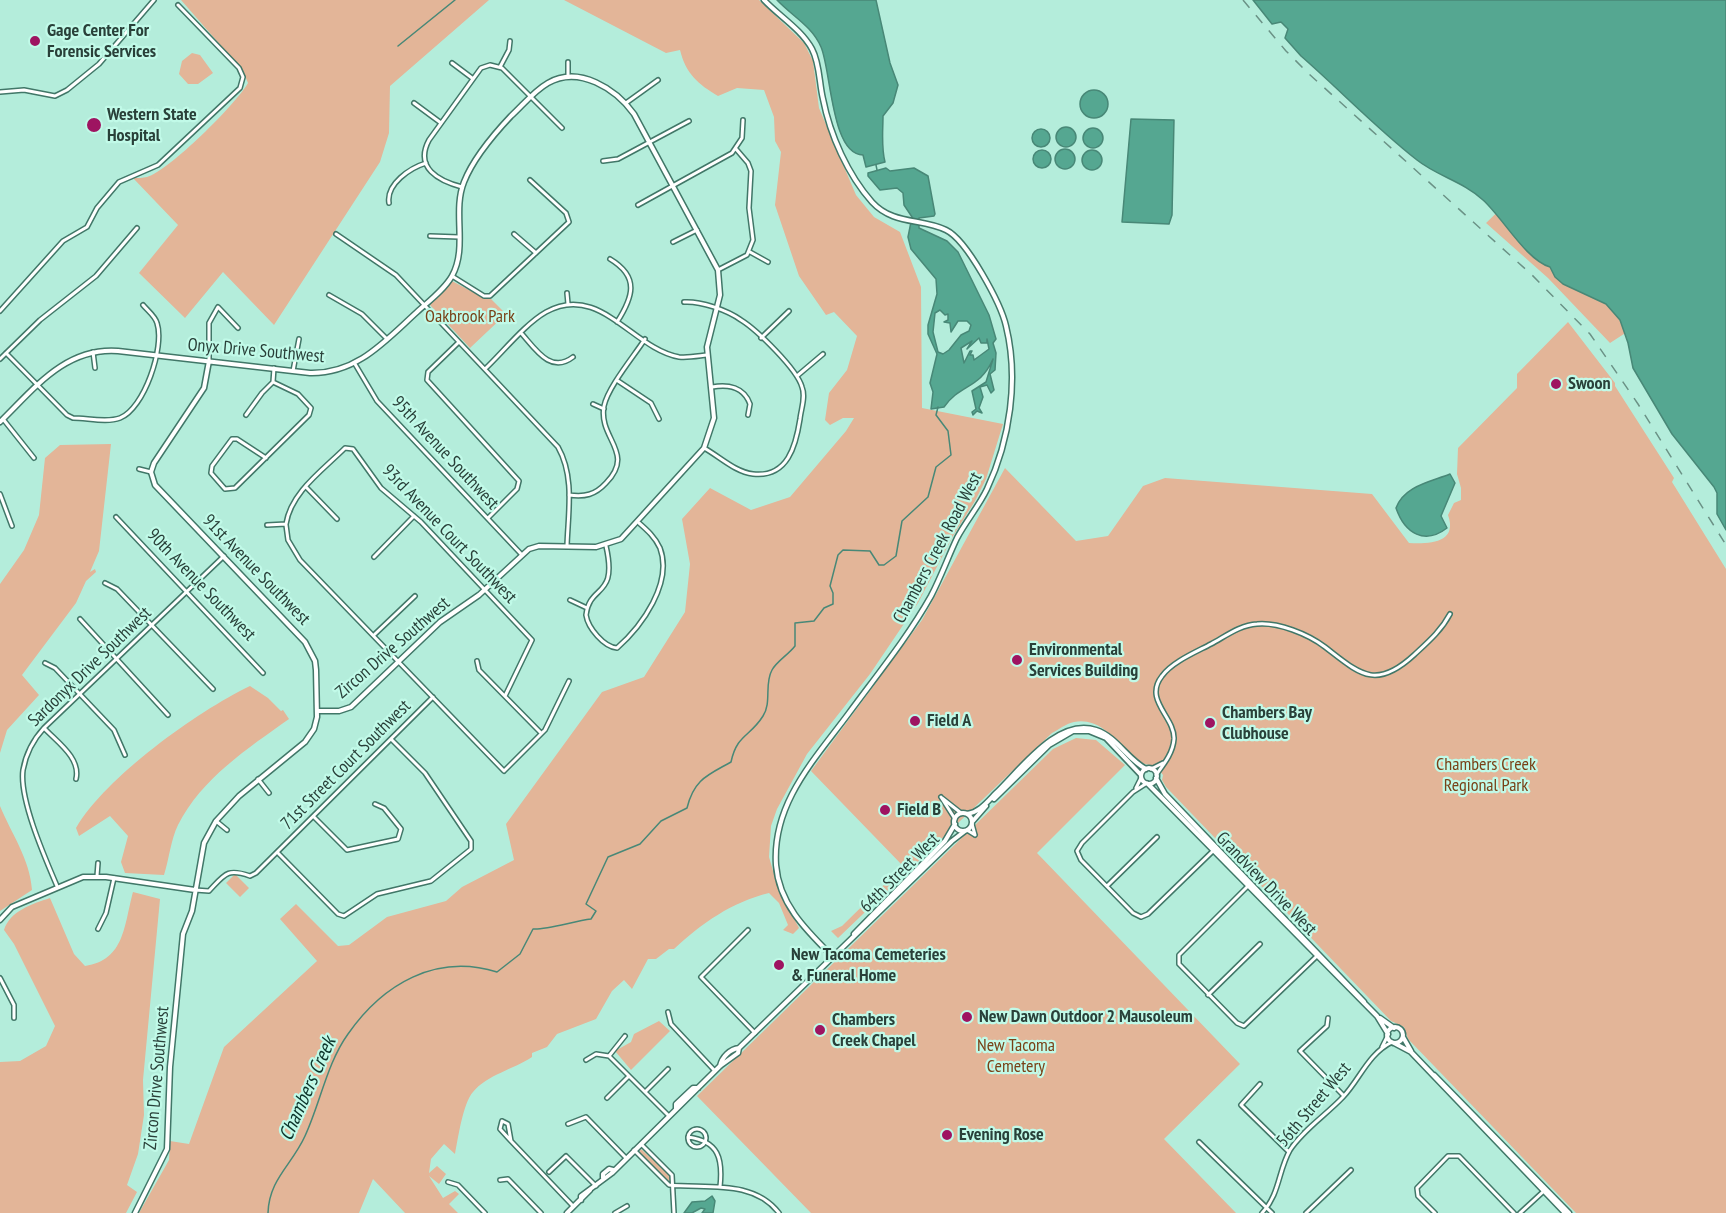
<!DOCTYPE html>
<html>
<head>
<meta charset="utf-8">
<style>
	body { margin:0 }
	canvas { display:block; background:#b4eddb }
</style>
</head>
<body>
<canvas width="1726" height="1213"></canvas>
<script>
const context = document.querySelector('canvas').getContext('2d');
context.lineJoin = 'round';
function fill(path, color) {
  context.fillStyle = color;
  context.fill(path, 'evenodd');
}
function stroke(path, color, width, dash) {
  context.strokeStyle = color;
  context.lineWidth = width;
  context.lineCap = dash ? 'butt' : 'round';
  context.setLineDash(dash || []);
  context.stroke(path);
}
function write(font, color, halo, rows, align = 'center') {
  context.font = font + ' "PT Sans Narrow",sans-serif';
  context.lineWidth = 4.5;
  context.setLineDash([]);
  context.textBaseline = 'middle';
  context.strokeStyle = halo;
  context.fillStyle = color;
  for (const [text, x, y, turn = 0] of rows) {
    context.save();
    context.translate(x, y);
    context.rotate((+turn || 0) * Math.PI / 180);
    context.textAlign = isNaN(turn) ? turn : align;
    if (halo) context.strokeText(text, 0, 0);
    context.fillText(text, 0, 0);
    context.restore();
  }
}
const green = new Path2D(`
	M 181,0 L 489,0 L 390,86 L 389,133 L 380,162 L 274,325 L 223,272 L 185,318 L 139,273 L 178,225 L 133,178 C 138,178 143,178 147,177 C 169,171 237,103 248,83 L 243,71 Z
	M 564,0 L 759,0 L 804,43 L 813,61 L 819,108 L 856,195 L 874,217 L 900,232 L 921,287 L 922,408 L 1003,424 L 986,479 L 975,501 L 953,536 L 918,603 L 870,674 L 807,754 L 777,809 L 771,826 L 769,857 L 778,888 L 799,928 L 793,934 L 783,930 L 788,925 L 779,903 L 769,893 C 732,902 702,923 674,949 L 669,949 L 656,959 L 648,959 L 632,989 L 624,980 L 612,991 L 596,1019 L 557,1034 L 547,1047 L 532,1053 L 532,1057 C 514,1069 487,1075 473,1092 C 463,1103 458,1139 455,1154 L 444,1144 L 431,1159 L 429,1173 L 437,1166 L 446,1174 L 439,1184 L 429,1176 L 443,1198 L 455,1191 L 459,1194 L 449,1204 L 458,1213 L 405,1213 L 373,1179 L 359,1213 L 139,1213 L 169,1160 L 170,1141 L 189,1144 L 224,1047 L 317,961 L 280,919 L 296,904 L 338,946 L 349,945 L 387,917 L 446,901 L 462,887 L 514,860 L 506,824 L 602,692 L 644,677 L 685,612 L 690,564 L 682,519 L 710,488 L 751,510 L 790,497 L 846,431 L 854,418 L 843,418 L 830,425 L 825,420 L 829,393 L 847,370 L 857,336 L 834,312 L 826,315 L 799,276 L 775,205 L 781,152 L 775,141 L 774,117 L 764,90 L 737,88 L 718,96 C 698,84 686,74 680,50 L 666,53 Z
	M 192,53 L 200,55 L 213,73 L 198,84 L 188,84 L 179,74 L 182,61 Z
	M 1512,198 L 1644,321 L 1610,343 L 1548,278 L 1486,223 Z
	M 452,281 L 486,299 L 490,298 L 506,314 L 470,348 L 430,305 L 431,301 Z
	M 1568,322 L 1615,383 L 1615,386 L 1674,478 L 1672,482 L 1726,569 L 1726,1213 L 1576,1213 L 1408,1039 L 1404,1027 L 1391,1021 L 1166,787 L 1162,780 L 1163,775 L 1155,765 C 1124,769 1114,715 1074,722 C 1067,723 1058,730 1052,733 L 838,938 L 831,931 L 842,926 L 903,866 L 811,771 L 922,620 L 1005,468 L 1076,541 L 1108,536 L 1143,486 L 1165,478 L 1372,494 L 1409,543 C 1430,544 1458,543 1448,515 L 1454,503 L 1461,500 L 1461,488 L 1457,474 L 1458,448 L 1517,388 L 1517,374 Z
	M 111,444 L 99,551 L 90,572 L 95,569 L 96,572 L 86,581 L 76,603 L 22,675 L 39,695 L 7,730 L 0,753 L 0,584 L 24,550 L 39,515 L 45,458 L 60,445 Z
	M 250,686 L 268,698 L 281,711 L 283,710 L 289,719 C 247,749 202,778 178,825 C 171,839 169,859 164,875 L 125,873 L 121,862 L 128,836 L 110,816 L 79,836 L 76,828 C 106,777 196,712 250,686 Z
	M 1076,738 L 1096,740 L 1125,765 L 1037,853 L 1240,1064 L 1164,1139 L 1236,1213 L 811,1213 L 697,1096 L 1053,749 Z
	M 0,806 C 11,833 30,859 32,890 L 0,911 Z
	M 235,874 L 249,888 L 240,897 L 226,883 Z
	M 133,892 L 160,899 L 143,1080 L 144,1115 L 138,1154 L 127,1185 L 137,1192 L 126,1213 L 0,1213 L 0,1062 L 20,1061 L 46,1046 L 55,1026 L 14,944 L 4,930 C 10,911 32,904 50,898 L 74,954 L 85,966 C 125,960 124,925 133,892 Z
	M 659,1021 L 670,1031 L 631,1070 L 615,1051 L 631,1042 L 634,1034 Z
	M 641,1149 L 671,1176 L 670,1181 L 666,1180 L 639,1152 Z`);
const water = new Path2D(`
	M 777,0 L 876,0 L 890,63 L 898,85 L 893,103 L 883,116 C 883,131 881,147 885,162 L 866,167 L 863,155 C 831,155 831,69 821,47 C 812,26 792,16 777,0 Z
	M 1253,0 L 1726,0 L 1726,530 L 1717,514 L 1717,493 L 1714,487 L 1672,434 L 1633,368 L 1628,343 L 1620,320 L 1606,304 L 1563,284 L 1555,277 L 1550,267 C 1526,260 1503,218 1483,200 C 1464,182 1437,176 1417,160 C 1376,128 1340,90 1301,56 L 1285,38 L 1288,29 L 1281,22 L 1272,24 Z
	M1080 104a14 14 0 1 1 28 0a14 14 0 1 1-28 0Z
	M 1131,119 L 1174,120 L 1172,215 L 1169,224 L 1122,222 Z
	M1056 137a10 10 0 1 1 20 0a10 10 0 1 1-20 0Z
	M1083 138a10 10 0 1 1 20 0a10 10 0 1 1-20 0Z
	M1032 138a9 9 0 1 1 18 0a9 9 0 1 1-18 0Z
	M1055 159a10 10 0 1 1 20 0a10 10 0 1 1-20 0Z
	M1033 159a9 9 0 1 1 18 0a9 9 0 1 1-18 0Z
	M1082 160a10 10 0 1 1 20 0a10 10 0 1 1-20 0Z
	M 886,168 L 890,171 L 914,168 L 928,176 L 935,214 L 934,216 L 919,218 L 919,228 L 947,241 L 958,252 L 989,315 L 996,339 L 993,343 L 996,353 L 995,370 L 990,374 L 994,390 L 991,393 L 987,385 L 980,387 L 983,397 L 979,408 L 982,413 L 977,411 L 973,415 L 972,412 L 976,409 L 972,391 L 986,382 L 993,359 C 980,389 960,384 944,407 L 931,409 L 933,392 L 930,383 L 937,354 L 928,334 L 928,325 L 937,294 L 936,279 L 911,249 L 908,237 L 912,217 L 904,205 L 903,193 L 897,188 L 880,190 L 868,176 L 868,173 ZM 940,310 L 945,315 L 948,314 L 948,320 L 944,322 L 950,323 L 951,332 L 958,321 L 967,321 L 971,325 L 969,331 L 961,335 L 949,350 L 943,354 L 938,352 L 933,332 L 935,313 ZM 979,338 L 981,343 L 987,343 L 987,339 L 989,349 L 974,360 L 973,355 L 970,355 L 972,351 L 970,351 L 964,363 L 961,348 L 972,341 L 967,349 Z
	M 1450,474 L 1455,483 L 1441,516 L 1447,528 C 1425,545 1405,534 1396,508 C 1404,486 1430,482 1450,474 Z
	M 712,1196 L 715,1201 L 713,1213 L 702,1213 L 705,1209 L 701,1208 L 692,1213 L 684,1213 L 692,1202 L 705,1201 Z`);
const stream = new Path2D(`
	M 398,46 L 455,0
	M 876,165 L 877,170
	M 268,1213 C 269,1179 292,1165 305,1136 C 320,1104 327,1063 348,1034 C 383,984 436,953 497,972 L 520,954 L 533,929 C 547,930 574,921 591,919 L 596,911 L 586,904 L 608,857 L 640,844 L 661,821 L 687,808 C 694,779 708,775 731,762 C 737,734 750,737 763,716 C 772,702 764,684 772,670 C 777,661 788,655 795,646 L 795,623 L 814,621 L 824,608 L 833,604 L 833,593 L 830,586 L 838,555 L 843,550 L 870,551 L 879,565 L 884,565 L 896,556 L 902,521 L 928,497 L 936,467 L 951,455 L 948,431 L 936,415 L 938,407`);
const minor = new Path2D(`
	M 568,62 L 568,77
	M 452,63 L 472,78
	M 500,67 L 509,50 L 510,41
	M 0,92 L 24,90 L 55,96 L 67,90 L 99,64 L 154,0
	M 414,103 L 441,123
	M 626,103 L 658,80
	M 603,161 L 618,159 L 689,121
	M 462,187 C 439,181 414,168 429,140 L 481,68 L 490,65 L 502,68 L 562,128
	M 389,203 C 386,184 410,168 426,163
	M 638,205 L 732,153 L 742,138 L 743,120
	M 336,234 L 396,275 L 558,447 C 575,477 568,513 567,546
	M 514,234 L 536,253
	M 430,236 L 459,237
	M 673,242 L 697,230
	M 750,252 L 768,262
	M 610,259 C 640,277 633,297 617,322
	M 718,270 L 747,255 L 753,240 L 749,208 L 751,171 L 748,163 L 736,149
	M 452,276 L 484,296 L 490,296 L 569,222 L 566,213 L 530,180
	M 567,293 L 568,304
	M 329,295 L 362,314 L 387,339
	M 684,302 C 701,301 727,310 741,320 C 757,330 797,369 802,387 C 806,397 801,409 800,419 C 796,445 788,478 753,474 C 735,472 719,456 704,448
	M 0,311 L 63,241 L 87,227 L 97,208 L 119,182 L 158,165 L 240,88 L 243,77 L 239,68 L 178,5
	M 522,334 C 536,350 551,374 573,357
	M 761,338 L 789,311
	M 459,342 L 428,372 L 427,380 L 519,481 L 517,489 L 488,518
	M 93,352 L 95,368
	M 6,353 L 67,415 L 73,418 C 87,418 107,423 120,418 C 144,409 165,347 157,323 C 155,316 148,311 143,305
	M 0,359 L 40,320 L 96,276 L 137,228
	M 209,361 L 209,323 L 218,307 L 238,328
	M 355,364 L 377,401 L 522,555
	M 485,369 C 503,352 525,324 546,312 C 599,282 633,349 679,357 C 688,358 698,356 707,355
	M 293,371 L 299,339
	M 797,376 L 823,354
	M 618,381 L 651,403 L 659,419
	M 712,387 C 728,384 744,387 750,404 L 748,415
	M 593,404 L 604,409
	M 246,415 L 262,393 L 273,382
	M 3,419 L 34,458
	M 266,458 L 237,439 L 232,439 L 212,466 L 211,473 L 225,489 L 235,488 L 309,415 L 311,408 L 298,394 L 273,382 L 274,368
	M 139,469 L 151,472
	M 306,487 L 337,519
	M 0,494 L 12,526
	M 569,495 C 585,497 595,495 606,483 C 636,452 598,439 604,406 C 608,387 634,356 645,339
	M 116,517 L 263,673
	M 267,525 L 286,524 C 291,492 323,470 345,448 L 353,449 L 381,488 L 421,522 L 532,640 L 505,696
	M 286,525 L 288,540 L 300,560 L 504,771 L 545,730 L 569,681
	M 606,546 C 618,599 590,583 586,615 C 588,628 604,647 617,648 C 642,626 673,583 660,548 C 655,537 647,530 639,523
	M 374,557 L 414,516
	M 105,583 L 117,589 L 213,689
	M 570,600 L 587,608
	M 80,619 L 168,715
	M 375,634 L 415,596
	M 477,661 L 479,670 L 541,733
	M 45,663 L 55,668 L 114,730 L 125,755
	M 44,728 C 57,742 81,758 76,779
	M 1151,769 L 1163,763
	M 1156,775 C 1164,764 1173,753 1174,739 C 1175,717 1143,700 1162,676 C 1172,662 1196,652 1211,644 C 1226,636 1240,625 1257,624 C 1278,622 1308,634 1325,647 C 1359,673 1375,691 1414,655 C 1428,642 1441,631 1450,614
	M 258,779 L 269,793
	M 1147,783 L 1133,792 L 1082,843 L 1077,851 L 1081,860 L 1133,913 L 1141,917 L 1148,914 L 1215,849
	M 1136,788 L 1141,778
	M 941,797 L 955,819
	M 942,798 L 961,813
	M 314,817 L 347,850 L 398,839 L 401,829 L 384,808 L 375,804
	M 216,821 L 227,830
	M 972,824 L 975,835
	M 967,830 L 975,835
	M 278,853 L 338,914 L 344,916 L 377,894 L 431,881 L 471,849 L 471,841 L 425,773 L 392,740
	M 97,876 L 98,863
	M 1250,884 L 1179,955 L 1179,964 L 1237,1023 L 1244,1026 L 1318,955
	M 57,886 C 45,858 19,799 23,770 C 26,753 33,740 44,728 L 224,556
	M 1107,886 L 1157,837
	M 195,890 L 209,891 C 225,874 227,868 250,876 L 256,873 L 433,697
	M 98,929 L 106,913 L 114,878
	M 748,930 L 701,977 L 755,1033
	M 0,978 L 14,1005 L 14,1018
	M 1208,995 L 1260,944
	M 668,1012 L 671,1024 L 715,1071
	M 1328,1018 L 1327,1026 L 1300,1051 L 1343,1095
	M 1382,1047 L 1388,1035
	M 609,1056 L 625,1036
	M 586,1060 L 596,1054 L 609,1056 L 669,1116
	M 1260,1084 L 1241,1105 L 1289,1152
	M 645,1092 L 668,1069
	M 607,1098 L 629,1076
	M 568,1124 L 586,1117 L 626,1158
	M688 1138a9 9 0 1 1 18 0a9 9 0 1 1-18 0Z
	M 688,1137 C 719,1141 723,1159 720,1187
	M 511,1141 L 500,1129 L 502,1121 L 508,1124 L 511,1141 L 573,1206
	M 1199,1142 L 1272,1213
	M 641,1144 L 672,1175 L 674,1213
	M 634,1150 L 669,1185 C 706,1189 753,1179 779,1213
	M 549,1172 L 566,1156 L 596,1186
	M 500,1180 L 508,1179 L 541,1213
	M 448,1182 L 458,1185 L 485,1213
	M 615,1213 L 627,1206
	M 1262,1213 C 1280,1194 1278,1171 1290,1150 C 1303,1130 1326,1115 1343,1097 C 1360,1079 1368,1054 1392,1042
	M 1306,1213 L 1351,1170
	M 1435,1213 L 1418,1196 L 1417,1188 L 1448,1156 L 1459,1156 L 1514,1213
	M 1520,1213 L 1545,1190`);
const tertiary = new Path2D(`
	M 764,0 C 779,16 801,29 812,49 C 820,64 819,83 823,99 C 830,135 848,175 872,202 C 893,225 921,218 946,230 C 967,240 1001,304 1006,326 C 1019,379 1010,440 987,489 C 979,506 966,521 957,538 C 948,557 941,577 931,596 C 908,637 877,675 849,713 C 815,759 772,803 776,865 C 779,904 806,930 832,956
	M 0,422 C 34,389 65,347 118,351 L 310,373 C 357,374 385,341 417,312 C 429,301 444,290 452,276 C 468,247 452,212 464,182 C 473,159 494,134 511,116 C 523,105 534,91 548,83 C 579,65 616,89 634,114 L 718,270 L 720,295 L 707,347 L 714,418 L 704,448 L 621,539 L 596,547 L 539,546 L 529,549 L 479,595 L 440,622 L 351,707 L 339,711 L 318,711
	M1141 776a8 8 0 1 1 16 0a8 8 0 1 1-16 0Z
	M 1156,778 L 1165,794 L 1364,1002
	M 1148,784 L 1377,1016 L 1388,1034
	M 994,799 L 1049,745 L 1073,731 L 1089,731 L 1106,738 L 1141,775
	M954 822a9 9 0 1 1 18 0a9 9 0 1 1-18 0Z
	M 967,814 C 980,812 988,801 996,793 C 1021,769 1058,717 1096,730 C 1117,737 1127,759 1146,769
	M 972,822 L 986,806
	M 0,920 L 12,907 L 83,877 L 106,877 L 195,890
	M 854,934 L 945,841 L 955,824
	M 1380,1018 L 1394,1028
	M1387 1035a8 8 0 1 1 16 0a8 8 0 1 1-16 0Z
	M 1403,1037 L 1411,1051
	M 1394,1043 L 1411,1052 L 1565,1213
	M 720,1066 C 722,1057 730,1049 739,1048
	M 1434,1075 L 1569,1213
	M 676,1109 L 676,1104 L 693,1088 L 698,1088
	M 603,1178 L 603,1174 L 609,1169 L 613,1170
	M 581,1200 L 581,1196 L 612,1173 L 720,1066 L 738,1053 L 739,1048 L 952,841 L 965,831
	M 135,1213 L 167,1149 L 170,1067 L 183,934 L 192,911 L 204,843 L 216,821 L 239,796 L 305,742 L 314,729 L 317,717 L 316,670 L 315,661 L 305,642 L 155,485 L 151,472 L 154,463 L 204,388 L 209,361
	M 567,1213 L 590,1190`);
const rail = new Path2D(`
	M 1243,0 L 1286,51 L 1309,74 L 1532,275 L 1590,334 L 1638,404 L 1726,545`);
const markers = [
	[35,41,6,"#9e1461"],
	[94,125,8,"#9e1461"],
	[1556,384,6,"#9e1461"],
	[1017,660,6,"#9e1461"],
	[915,721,6,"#9e1461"],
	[1210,723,6,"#9e1461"],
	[885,810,6,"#9e1461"],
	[779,965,6,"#9e1461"],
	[967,1017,6,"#9e1461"],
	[820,1030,6,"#9e1461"],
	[947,1135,6,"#9e1461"]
];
const poiNames = [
	["Gage Center For",47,31],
	["Forensic Services",47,52],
	["Western State",107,115],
	["Hospital",107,136],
	["Swoon",1568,384],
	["Environmental",1029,650],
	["Services Building",1029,671],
	["Chambers Bay",1222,713],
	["Clubhouse",1222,734],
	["Field A",927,721],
	["Field B",897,810],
	["New Tacoma Cemeteries",791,955],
	["& Funeral Home",791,976],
	["New Dawn Outdoor 2 Mausoleum",979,1017],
	["Chambers",832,1020],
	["Creek Chapel",832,1041],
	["Evening Rose",959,1135]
];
const parkNames = [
	["Oakbrook Park",470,317],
	["Chambers Creek",1486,765],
	["Regional Park",1486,786],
	["New Tacoma",1016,1046],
	["Cemetery",1016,1067]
];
const streetNames = [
	["Onyx Drive Southwest",256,351,5],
	["95th Avenue Southwest",445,453,47],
	["93rd Avenue Court Southwest",449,534,46],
	["Chambers Creek Road West",938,548,-62],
	["91st Avenue Southwest",256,570,46],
	["90th Avenue Southwest",201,585,46],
	["Zircon Drive Southwest",393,648,-41],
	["Sardonyx Drive Southwest",90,667,-44],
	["71st Street Court Southwest",346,765,-45],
	["64th Street West",900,873,-45],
	["Grandview Drive West",1266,884,46],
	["Zircon Drive Southwest",157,1078,-85],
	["56th Street West",1314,1105,-50]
];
const waterNames = [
	["Chambers Creek",308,1089,-66]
];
fill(green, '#e3b598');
fill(water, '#55a791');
stroke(water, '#488877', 1.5);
stroke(stream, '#488877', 1.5);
stroke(minor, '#417768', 6);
stroke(tertiary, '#417768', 7);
stroke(minor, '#fff', 3);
stroke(tertiary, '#fff', 4);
stroke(rail, '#6b9286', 1.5, [10, 10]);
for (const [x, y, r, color] of markers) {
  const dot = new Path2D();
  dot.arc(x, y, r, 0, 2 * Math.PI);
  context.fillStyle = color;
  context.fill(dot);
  stroke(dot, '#c1fae8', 2);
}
write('bold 18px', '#294039', '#c1fae8', poiNames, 'left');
write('18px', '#794117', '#c1fae8', parkNames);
write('18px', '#294039', '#c1fae8', streetNames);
write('italic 20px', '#0d342b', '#c1fae8', waterNames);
</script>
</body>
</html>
